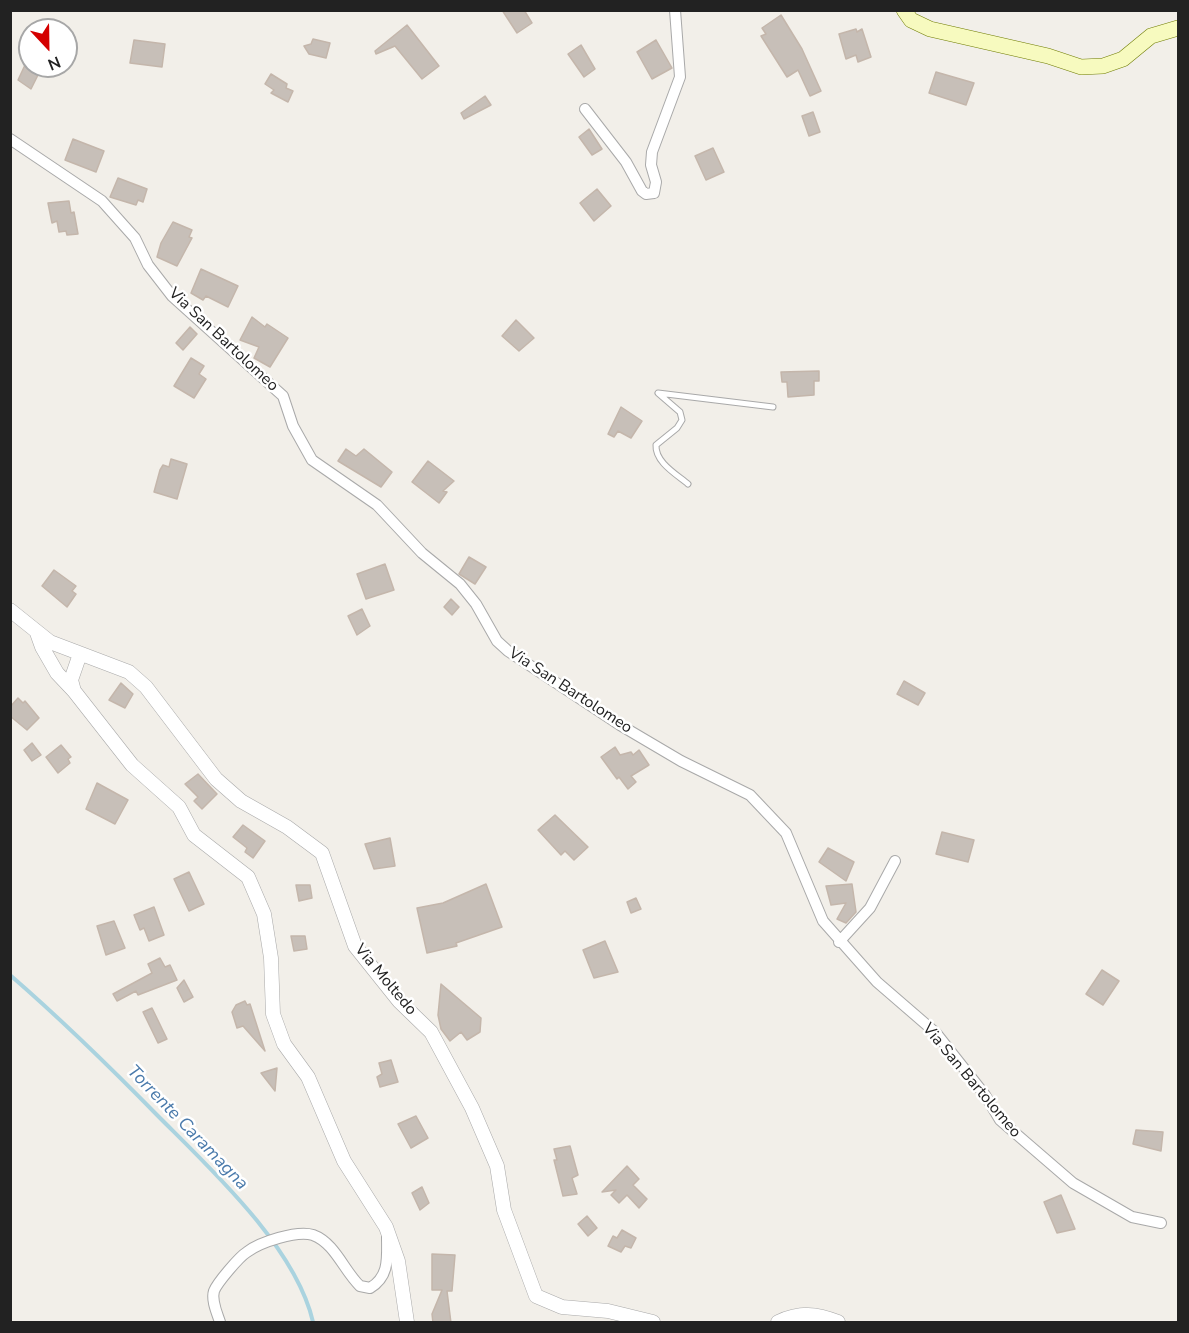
<!DOCTYPE html>
<html>
<head>
<meta charset="utf-8">
<style>
	body { margin:0 }
	#map { position:relative; width:1189px; height:1333px; overflow:hidden; background:#f2efe9; font-family:"Nunito Sans",sans-serif }
	canvas { display:block }
	.frame { position:absolute; inset:0; border:12px solid #222; pointer-events:none }
	.north { position:absolute; left:18px; top:18px; width:60px; height:60px; box-sizing:border-box; background:#fff; border:2px solid #a7a7a7; border-radius:50%; rotate:158deg; font-size:16px; font-weight:700; line-height:24px; text-align:center; color:#222 }
	.north::after { content:''; display:block; margin:auto; width:21px; height:27px; background:#d40000; clip-path:polygon(50% 0,100% 100%,50% 72%,0 100%) }
</style>
</head>
<body>
<div id="map">
<canvas width="1189" height="1333"></canvas>
<div class="frame"></div>
<div class="north">N</div>
</div>
<script>
const context = document.querySelector('canvas').getContext('2d');
context.lineJoin = 'round';
function stroke(path, color, width, dash) {
  context.strokeStyle = color;
  context.lineWidth = width;
  context.lineCap = dash ? 'butt' : 'round';
  context.setLineDash(dash || []);
  context.stroke(path);
}
function fill(path, color) {
  context.fillStyle = color;
  context.fill(path, 'evenodd');
}
function write(font, color, halo, rows, align = 'center') {
  context.font = font + ' "Nunito Sans",sans-serif';
  context.lineWidth = 5;
  context.setLineDash([]);
  context.textBaseline = 'middle';
  context.strokeStyle = halo;
  context.fillStyle = color;
  for (const [text, x, y, turn = 0] of rows) {
    context.save();
    context.translate(x, y);
    context.rotate((+turn || 0) * Math.PI / 180);
    context.textAlign = isNaN(turn) ? turn : align;
    if (halo) context.strokeText(text, 0, 0);
    context.fillText(text, 0, 0);
    context.restore();
  }
}
const stream = new Path2D(`
	M 10,975 C 62,1020 111,1068 159,1117 C 212,1170 296,1248 313,1322`);
const building = new Path2D(`
	M 502,10 L 524,10 L 532,23 L 517,33 Z
	M 781,15 L 802,49 L 821,91 L 810,96 L 798,70 L 787,77 L 761,36 L 766,34 L 762,28 Z
	M 407,25 L 439,66 L 422,79 L 395,46 L 376,54 L 375,51 Z
	M 856,29 L 857,32 L 862,29 L 871,57 L 858,62 L 856,55 L 846,59 L 839,34 Z
	M 313,39 L 330,43 L 326,58 L 309,54 L 304,46 L 311,44 Z
	M 134,40 L 165,44 L 162,67 L 130,63 Z
	M 656,40 L 672,68 L 652,79 L 637,52 Z
	M 581,45 L 595,69 L 584,77 L 568,54 Z
	M 25,65 L 39,73 L 31,89 L 18,80 Z
	M 936,72 L 974,83 L 966,105 L 929,93 Z
	M 271,74 L 287,84 L 286,88 L 293,91 L 288,102 L 271,93 L 274,90 L 265,84 Z
	M 485,96 L 491,105 L 464,119 L 461,113 Z
	M 813,112 L 820,132 L 809,136 L 802,116 Z
	M 589,129 L 602,149 L 592,155 L 579,137 Z
	M 73,139 L 104,151 L 96,172 L 65,160 Z
	M 713,148 L 724,172 L 706,180 L 695,156 Z
	M 118,178 L 147,189 L 143,202 L 138,200 L 136,205 L 110,197 Z
	M 597,189 L 611,206 L 594,221 L 580,203 Z
	M 69,201 L 71,213 L 74,212 L 78,234 L 67,235 L 66,231 L 59,232 L 57,221 L 52,223 L 48,203 Z
	M 173,222 L 192,230 L 189,237 L 192,238 L 177,266 L 157,257 L 161,243 Z
	M 201,269 L 238,286 L 228,307 L 206,296 L 203,300 L 191,293 Z
	M 252,317 L 265,327 L 267,324 L 288,338 L 270,367 L 254,358 L 259,347 L 240,340 Z
	M 516,320 L 534,338 L 519,351 L 502,336 Z
	M 190,327 L 197,334 L 183,350 L 176,343 Z
	M 191,358 L 204,366 L 199,374 L 206,379 L 194,398 L 174,386 Z
	M 819,371 L 819,381 L 814,381 L 814,395 L 788,397 L 787,382 L 782,382 L 781,372 Z
	M 621,407 L 642,421 L 631,438 L 618,431 L 614,437 L 608,434 Z
	M 346,449 L 356,456 L 364,449 L 392,472 L 381,487 L 338,461 Z
	M 171,459 L 187,464 L 177,499 L 154,492 L 160,470 L 163,465 L 169,467 Z
	M 428,461 L 454,481 L 443,491 L 447,492 L 439,503 L 412,482 Z
	M 469,557 L 486,567 L 475,584 L 459,574 Z
	M 385,564 L 394,590 L 366,599 L 357,574 Z
	M 54,570 L 76,586 L 72,591 L 76,594 L 67,607 L 42,586 Z
	M 451,599 L 459,607 L 452,615 L 444,607 Z
	M 362,609 L 370,626 L 357,635 L 348,616 Z
	M 904,681 L 925,693 L 918,705 L 897,694 Z
	M 121,683 L 133,694 L 125,708 L 109,700 Z
	M 18,698 L 23,703 L 25,701 L 39,718 L 27,730 L 10,716 L 10,707 Z
	M 32,743 L 41,755 L 32,761 L 24,750 Z
	M 61,745 L 71,757 L 68,759 L 70,763 L 58,773 L 46,757 Z
	M 615,747 L 620,755 L 631,752 L 633,755 L 639,750 L 649,765 L 631,776 L 636,782 L 628,789 L 619,777 L 617,779 L 601,757 Z
	M 198,774 L 217,794 L 202,809 L 194,801 L 198,797 L 185,784 Z
	M 97,783 L 128,800 L 115,824 L 86,809 Z
	M 555,815 L 588,847 L 574,860 L 565,851 L 561,855 L 538,830 Z
	M 243,825 L 265,841 L 253,858 L 245,852 L 247,848 L 233,837 Z
	M 942,832 L 974,840 L 968,862 L 936,854 Z
	M 390,838 L 395,866 L 374,869 L 365,844 Z
	M 828,848 L 854,862 L 846,881 L 819,862 Z
	M 189,872 L 204,904 L 189,911 L 174,879 Z
	M 486,884 L 502,927 L 456,943 L 457,946 L 427,953 L 417,908 L 443,903 Z
	M 852,884 L 856,912 L 846,923 L 837,919 L 846,903 L 831,905 L 826,886 Z
	M 296,885 L 310,885 L 312,898 L 299,901 Z
	M 636,898 L 641,909 L 631,913 L 627,902 Z
	M 154,907 L 164,935 L 149,941 L 144,928 L 140,930 L 134,915 Z
	M 114,921 L 125,948 L 106,955 L 97,926 Z
	M 291,936 L 305,936 L 307,949 L 294,951 Z
	M 605,941 L 618,972 L 594,978 L 583,950 Z
	M 160,958 L 165,967 L 170,965 L 177,980 L 138,995 L 136,991 L 117,1001 L 113,994 L 152,973 L 148,964 Z
	M 1102,970 L 1119,981 L 1103,1005 L 1086,994 Z
	M 184,980 L 193,997 L 184,1002 L 177,988 Z
	M 441,984 L 481,1018 L 480,1032 L 467,1040 L 461,1032 L 450,1041 L 441,1029 L 438,1015 Z
	M 245,1001 L 247,1005 L 250,1004 L 265,1051 L 243,1026 L 237,1028 L 232,1012 L 236,1005 Z
	M 152,1008 L 167,1039 L 158,1043 L 143,1012 Z
	M 391,1060 L 398,1082 L 380,1087 L 377,1077 L 382,1074 L 379,1063 Z
	M 277,1068 L 275,1091 L 261,1073 Z
	M 416,1116 L 428,1138 L 411,1148 L 398,1124 Z
	M 1136,1130 L 1163,1132 L 1161,1151 L 1133,1144 Z
	M 570,1146 L 578,1175 L 572,1178 L 577,1194 L 563,1196 L 554,1160 L 557,1160 L 554,1149 Z
	M 627,1166 L 639,1179 L 633,1185 L 647,1199 L 639,1208 L 627,1195 L 619,1203 L 611,1195 L 616,1190 L 602,1192 Z
	M 422,1187 L 429,1203 L 420,1210 L 412,1193 Z
	M 1061,1195 L 1075,1229 L 1057,1233 L 1044,1202 Z
	M 587,1216 L 597,1228 L 588,1236 L 578,1224 Z
	M 622,1230 L 636,1238 L 631,1248 L 625,1246 L 621,1252 L 608,1246 L 613,1236 L 617,1238 Z
	M 432,1254 L 455,1255 L 452,1291 L 447,1291 L 451,1323 L 433,1323 L 432,1314 L 442,1290 L 432,1290 Z`);
const service = new Path2D(`
	M 688,484 C 676,474 655,462 656,445 L 677,428 L 682,420 L 680,412 L 658,393 L 773,407`);
const minor = new Path2D(`
	M 585,109 L 626,162 L 642,191 L 646,194 L 654,193 L 656,182 L 651,165 L 652,152 L 680,77 L 675,10
	M 10,139 L 102,201 L 135,238 L 148,265 L 172,296 L 283,396 L 293,426 L 312,460 L 377,505 L 422,553 L 460,584 L 476,604 L 497,641 L 508,651 L 620,725 L 681,761 L 750,795 L 786,833 L 823,921 L 877,982 L 936,1033 L 985,1095 L 1000,1120 L 1073,1183 L 1132,1217 L 1161,1223
	M 839,942 L 870,908 L 895,861
	M 220,1322 C 217,1313 211,1300 214,1291 C 217,1283 239,1257 247,1252 C 260,1242 297,1230 313,1235 C 335,1243 344,1271 360,1286 L 370,1288 C 390,1276 387,1257 387,1237`);
const tertiary = new Path2D(`
	M 10,610 L 50,642 L 129,672 L 146,687 L 216,779 L 241,801 L 287,827 L 322,853 L 355,946 L 399,1001 L 431,1032 L 472,1108 L 497,1166 L 504,1210 L 536,1296 L 562,1307 L 608,1311 L 653,1322
	M 37,633 L 42,647 L 57,673 L 74,691 L 132,765 L 179,807 L 194,835 L 248,877 L 264,914 L 271,958 L 273,1014 L 284,1044 L 308,1077 L 344,1161 L 386,1227 L 398,1261 L 407,1322
	M 74,691 L 71,680 L 80,654
	M 778,1322 C 800,1312 816,1313 838,1322`);
const secondary = new Path2D(`
	M 904,10 L 911,20 L 930,29 L 1048,56 L 1081,67 L 1103,66 L 1123,59 L 1151,36 L 1178,28`);
const streetNames = [
	["Via San Bartolomeo",223,340,43],
	["Via San Bartolomeo",570,691,33],
	["Via Moltedo",385,980,50],
	["Via San Bartolomeo",971,1081,50]
];
const waterNames = [
	["Torrente Caramagna",187,1128,46]
];
stroke(stream, '#aad3df', 4);
fill(building, '#c7bfb8');
stroke(building, '#c4b6ab', 1.5);
stroke(service, '#a9a9a9', 7);
stroke(minor, '#a9a9a9', 12);
stroke(tertiary, '#a9a9a9', 15);
stroke(secondary, '#707d05', 16);
stroke(service, '#fff', 5);
stroke(minor, '#fff', 10);
stroke(tertiary, '#fff', 14);
stroke(secondary, '#f7fabf', 15);
write('16px', '#222', '#fff', streetNames);
write('italic 18px', '#4a7aab', '#fff', waterNames);
</script>
</body>
</html>
